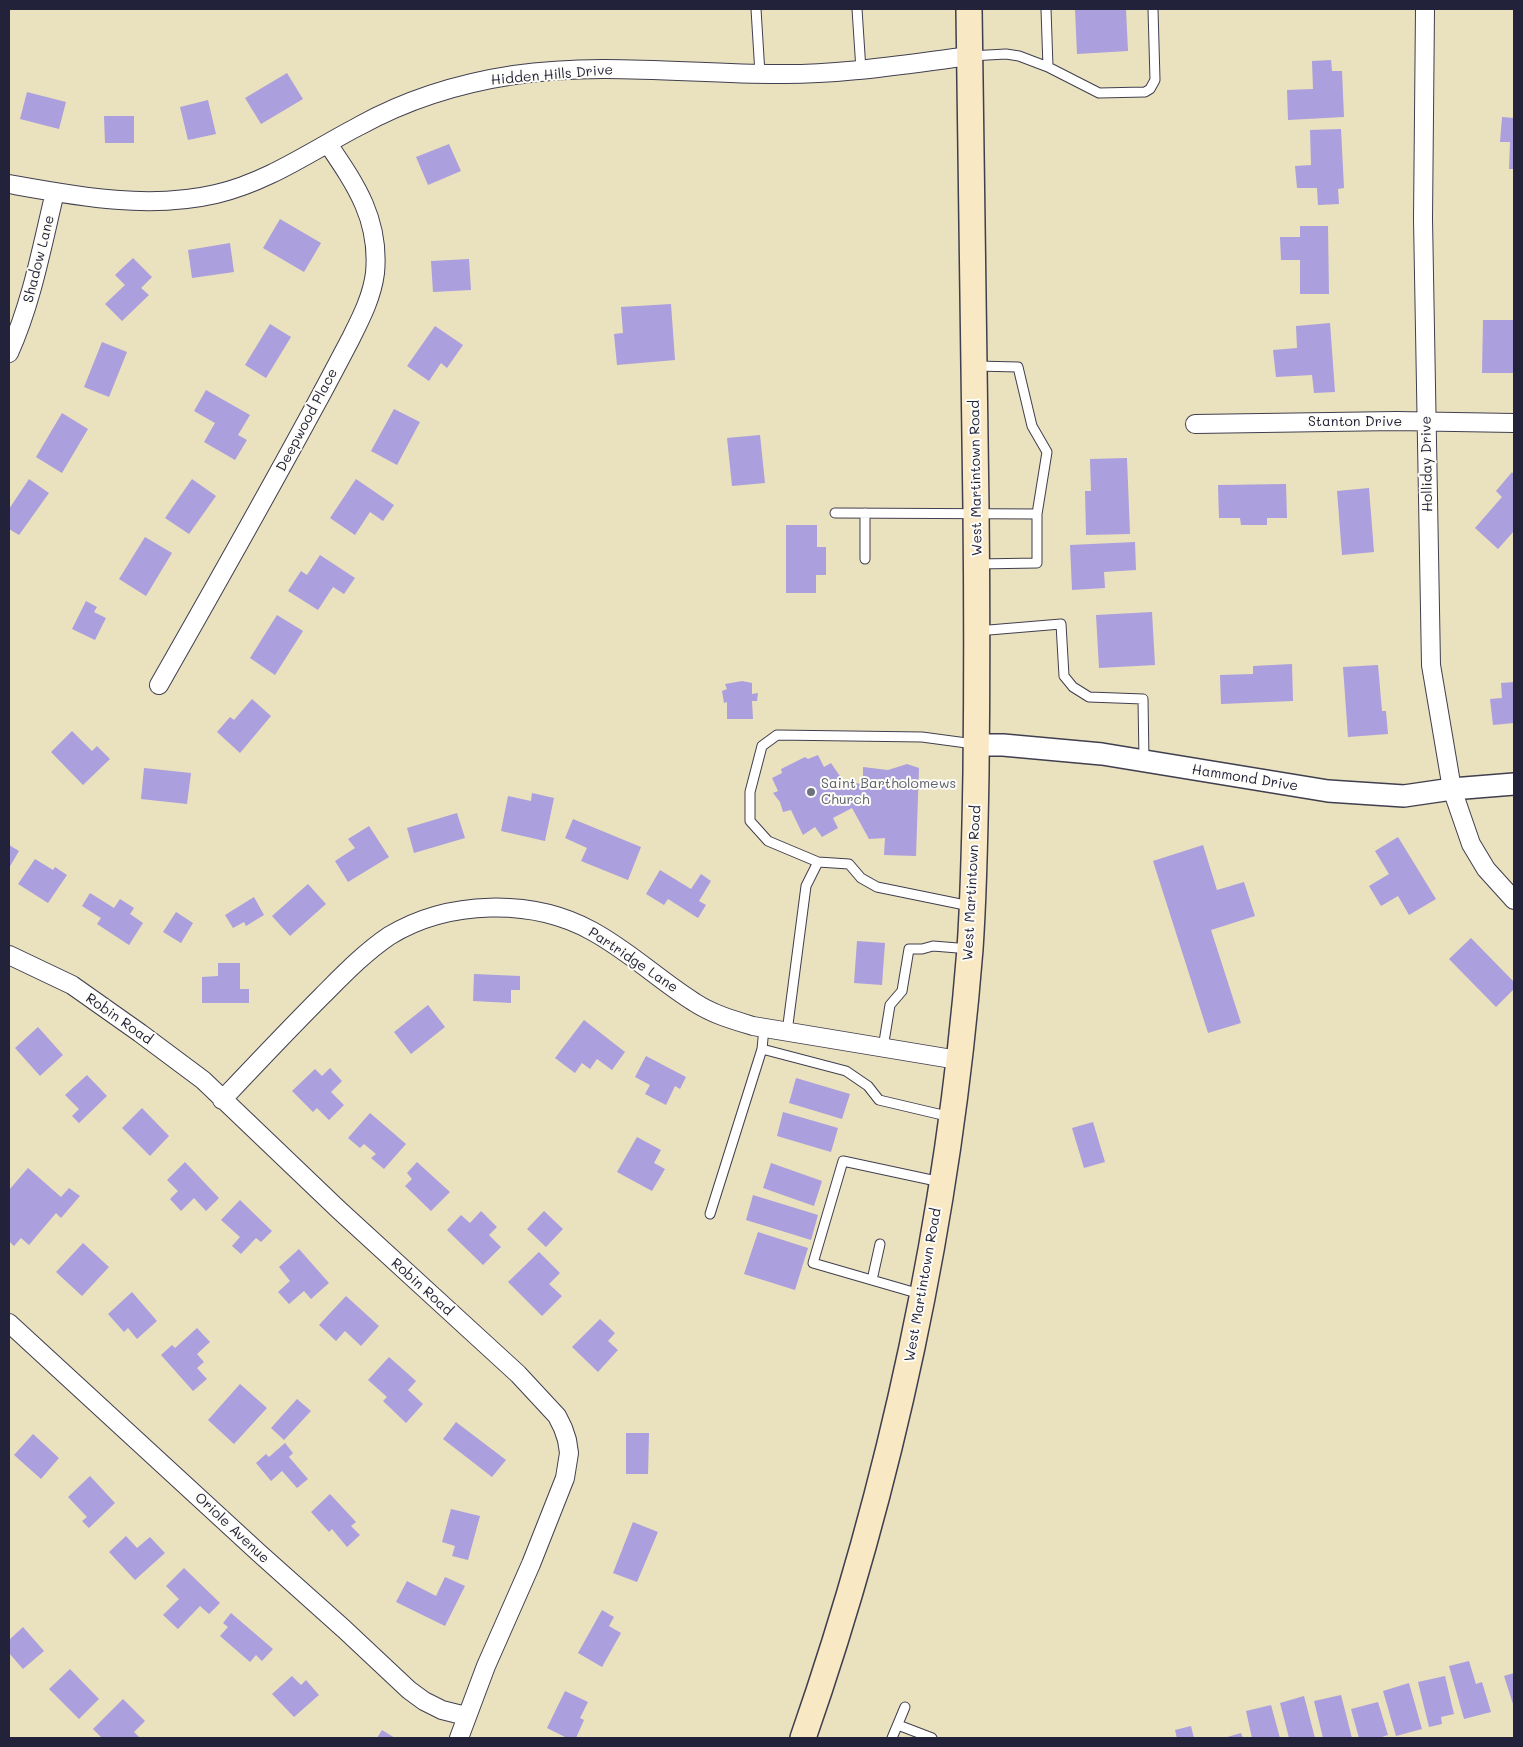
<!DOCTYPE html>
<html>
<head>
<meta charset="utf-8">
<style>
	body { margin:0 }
	#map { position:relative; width:1523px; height:1747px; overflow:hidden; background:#eae1be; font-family:Mali,sans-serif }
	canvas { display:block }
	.frame { position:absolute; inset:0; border:10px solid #22223b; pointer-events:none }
</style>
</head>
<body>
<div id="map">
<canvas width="1523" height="1747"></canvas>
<div class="frame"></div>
</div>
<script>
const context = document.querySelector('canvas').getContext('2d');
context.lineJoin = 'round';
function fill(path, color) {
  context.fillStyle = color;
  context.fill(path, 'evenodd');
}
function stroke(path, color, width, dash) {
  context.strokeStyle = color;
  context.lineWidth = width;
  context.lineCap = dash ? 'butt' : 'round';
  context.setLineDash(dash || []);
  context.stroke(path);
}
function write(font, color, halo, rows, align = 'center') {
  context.font = font + ' Mali,sans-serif';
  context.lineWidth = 4;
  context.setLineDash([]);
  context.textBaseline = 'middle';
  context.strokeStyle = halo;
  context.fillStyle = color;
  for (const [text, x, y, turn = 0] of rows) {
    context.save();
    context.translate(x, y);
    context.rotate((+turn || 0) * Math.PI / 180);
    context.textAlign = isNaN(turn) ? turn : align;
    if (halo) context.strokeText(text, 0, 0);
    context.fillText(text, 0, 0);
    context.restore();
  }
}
const building = new Path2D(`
	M 1075,9 L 1126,9 L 1128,51 L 1077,54 Z
	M 1331,60 L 1332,71 L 1342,71 L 1344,117 L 1288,120 L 1287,90 L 1313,89 L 1312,61 Z
	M 287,73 L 303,99 L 261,124 L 245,98 Z
	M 27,92 L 66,102 L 59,129 L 20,119 Z
	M 208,100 L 216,134 L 188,140 L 180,107 Z
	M 104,116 L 134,116 L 134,143 L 105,143 Z
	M 1502,117 L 1514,118 L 1514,169 L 1509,169 L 1510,142 L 1500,142 Z
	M 1341,129 L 1344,188 L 1338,189 L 1339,204 L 1318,205 L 1317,188 L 1297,188 L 1295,166 L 1311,165 L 1310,130 Z
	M 449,144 L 461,171 L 428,185 L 416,157 Z
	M 280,219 L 321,243 L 304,272 L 263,248 Z
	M 1300,226 L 1328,226 L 1329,294 L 1300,294 L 1300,260 L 1281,260 L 1280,237 L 1300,237 Z
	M 230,243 L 234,272 L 192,278 L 188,250 Z
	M 133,258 L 152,277 L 141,288 L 149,295 L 122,321 L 105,304 L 125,285 L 115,275 Z
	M 469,259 L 471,290 L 433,292 L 431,261 Z
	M 671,304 L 675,360 L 617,365 L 614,334 L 623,333 L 621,307 Z
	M 1483,320 L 1514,320 L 1514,373 L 1482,373 Z
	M 1330,323 L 1335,392 L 1314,393 L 1312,375 L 1276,377 L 1273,350 L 1297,348 L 1296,326 Z
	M 270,324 L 291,337 L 266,378 L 245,365 Z
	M 435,326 L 463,345 L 447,368 L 441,363 L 429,381 L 407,366 Z
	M 102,342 L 127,352 L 109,397 L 84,387 Z
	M 206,390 L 250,415 L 238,435 L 247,440 L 235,460 L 204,442 L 215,423 L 194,411 Z
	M 394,409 L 420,422 L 397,465 L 371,451 Z
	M 62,413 L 88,429 L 62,473 L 36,457 Z
	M 760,435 L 765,483 L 732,486 L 727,438 Z
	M 1127,458 L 1130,534 L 1086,535 L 1085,491 L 1091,491 L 1090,459 Z
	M 1512,472 L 1514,475 L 1514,531 L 1498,549 L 1475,528 L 1502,497 L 1496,491 Z
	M 29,479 L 49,493 L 19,535 L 9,529 L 9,509 Z
	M 192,479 L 216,496 L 189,534 L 165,518 Z
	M 356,479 L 394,505 L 383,521 L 370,512 L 355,535 L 330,518 Z
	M 1286,484 L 1287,518 L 1267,518 L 1267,525 L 1241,525 L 1240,518 L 1219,518 L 1218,485 Z
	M 1369,488 L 1374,552 L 1342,555 L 1337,491 Z
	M 786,525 L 817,525 L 817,547 L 826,547 L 826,575 L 816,575 L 816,593 L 786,593 Z
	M 145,537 L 172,553 L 146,596 L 119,579 Z
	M 1135,542 L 1136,570 L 1104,572 L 1105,588 L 1072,590 L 1070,545 Z
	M 320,555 L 355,578 L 344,594 L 333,587 L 318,610 L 288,591 L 301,571 L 307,575 Z
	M 86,601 L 97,607 L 94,612 L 106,618 L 95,640 L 72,629 Z
	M 1152,612 L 1155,665 L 1099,668 L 1096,615 Z
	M 277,615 L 303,631 L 275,675 L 250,658 Z
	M 1292,664 L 1293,701 L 1221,704 L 1220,675 L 1253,674 L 1253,666 Z
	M 1378,665 L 1382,711 L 1386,711 L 1388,734 L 1348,737 L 1343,667 Z
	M 742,681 L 752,683 L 752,694 L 758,693 L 757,701 L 752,701 L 753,719 L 727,719 L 727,702 L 724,703 L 722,691 L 727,689 L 725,684 Z
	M 1514,682 L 1514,723 L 1493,725 L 1490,699 L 1502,698 L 1501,683 Z
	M 252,699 L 271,716 L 240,753 L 217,732 L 230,717 L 234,720 Z
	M 72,731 L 92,751 L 97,746 L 110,759 L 83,785 L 51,752 Z
	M 818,755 L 824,767 L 831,763 L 844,782 L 863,784 L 863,767 L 888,770 L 907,764 L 919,768 L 916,856 L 884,855 L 885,838 L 869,839 L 852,808 L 833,818 L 838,828 L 822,837 L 815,827 L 803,835 L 791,810 L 783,812 L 780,802 L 773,793 L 778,791 L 772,778 L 782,773 L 781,769 L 805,757 L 808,759 Z
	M 144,768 L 191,773 L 187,804 L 141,799 Z
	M 532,793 L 554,798 L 545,841 L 501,831 L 508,796 L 531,801 Z
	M 457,813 L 465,838 L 414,853 L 407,828 Z
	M 573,819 L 641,847 L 628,880 L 581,861 L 587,848 L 565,838 Z
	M 369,826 L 389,857 L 348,882 L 335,861 L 355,848 L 348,839 Z
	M 1398,837 L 1436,899 L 1409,915 L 1398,896 L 1381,906 L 1369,886 L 1389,874 L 1375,851 Z
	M 9,845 L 19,851 L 9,868 Z
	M 1203,845 L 1217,890 L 1244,882 L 1255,916 L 1211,930 L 1241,1023 L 1208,1033 L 1153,861 Z
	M 35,859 L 53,870 L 55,867 L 67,875 L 48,903 L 18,884 Z
	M 660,870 L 691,889 L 701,874 L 711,881 L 699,901 L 706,905 L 698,918 L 668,899 L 664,905 L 646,894 Z
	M 308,884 L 326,904 L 290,936 L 272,916 Z
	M 90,893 L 114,908 L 120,899 L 134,908 L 130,914 L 143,923 L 129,945 L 97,924 L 101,918 L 82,906 Z
	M 254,897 L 264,915 L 246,926 L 244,922 L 233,928 L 225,915 Z
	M 176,912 L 193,923 L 181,943 L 163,932 Z
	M 1471,938 L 1514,982 L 1514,989 L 1496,1007 L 1449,959 Z
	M 857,941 L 885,943 L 882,985 L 854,983 Z
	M 218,963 L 240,963 L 240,989 L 249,989 L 249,1003 L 202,1003 L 202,977 L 218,976 Z
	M 474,974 L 520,976 L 520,990 L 511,990 L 511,1003 L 473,1001 Z
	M 428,1005 L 445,1027 L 411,1054 L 394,1032 Z
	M 584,1020 L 625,1052 L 612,1070 L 597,1059 L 590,1069 L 582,1063 L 575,1073 L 555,1058 Z
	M 38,1027 L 63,1055 L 40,1076 L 15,1048 Z
	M 646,1056 L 686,1077 L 680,1089 L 675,1086 L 666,1105 L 645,1094 L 650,1085 L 635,1077 Z
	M 330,1068 L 342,1081 L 331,1092 L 344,1105 L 329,1120 L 317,1108 L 313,1112 L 292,1091 L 315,1069 L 322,1076 Z
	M 87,1075 L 107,1096 L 79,1123 L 72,1116 L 79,1109 L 65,1095 Z
	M 796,1078 L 850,1094 L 842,1119 L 789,1103 Z
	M 142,1108 L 169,1136 L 150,1156 L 122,1128 Z
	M 783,1112 L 838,1128 L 831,1152 L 777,1136 Z
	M 370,1113 L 406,1144 L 384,1169 L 371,1158 L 376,1154 L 364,1144 L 360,1148 L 348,1138 Z
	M 1093,1122 L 1105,1162 L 1084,1168 L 1072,1128 Z
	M 637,1137 L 661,1150 L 654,1163 L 665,1169 L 652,1191 L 617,1172 Z
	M 185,1162 L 219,1198 L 206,1211 L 194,1198 L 181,1211 L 170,1199 L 178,1191 L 167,1180 Z
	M 417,1162 L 450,1192 L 431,1211 L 405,1186 L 412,1179 L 407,1173 Z
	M 771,1163 L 822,1181 L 814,1206 L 763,1188 Z
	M 28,1168 L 61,1197 L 69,1188 L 80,1196 L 61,1218 L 56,1213 L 29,1245 L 21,1238 L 14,1246 L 9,1241 L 9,1190 Z
	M 753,1195 L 818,1215 L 811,1240 L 746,1220 Z
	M 240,1200 L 272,1231 L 261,1242 L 256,1238 L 241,1254 L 232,1246 L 240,1237 L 221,1220 Z
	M 481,1211 L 497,1227 L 489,1235 L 501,1247 L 483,1265 L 447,1230 L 461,1215 L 470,1223 Z
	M 544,1211 L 563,1229 L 546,1247 L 527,1229 Z
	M 758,1232 L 808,1248 L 795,1290 L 744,1274 Z
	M 83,1243 L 109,1267 L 82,1296 L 56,1272 Z
	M 299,1249 L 329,1283 L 311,1299 L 304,1291 L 289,1304 L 278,1292 L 290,1281 L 279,1267 Z
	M 539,1252 L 560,1273 L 549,1284 L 562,1296 L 542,1316 L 508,1282 Z
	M 132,1292 L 157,1321 L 137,1339 L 128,1328 L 124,1332 L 108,1314 Z
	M 346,1296 L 379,1326 L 361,1346 L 345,1331 L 336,1341 L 319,1325 Z
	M 600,1319 L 615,1333 L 608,1341 L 618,1350 L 598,1372 L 572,1347 Z
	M 197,1328 L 210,1342 L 197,1354 L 204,1362 L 197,1368 L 207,1379 L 193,1391 L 161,1355 L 172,1345 L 175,1348 Z
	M 389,1357 L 416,1381 L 408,1390 L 423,1404 L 406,1423 L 383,1401 L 387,1397 L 368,1380 Z
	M 240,1384 L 267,1408 L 234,1444 L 208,1420 Z
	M 297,1399 L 311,1411 L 284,1440 L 271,1428 Z
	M 456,1422 L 506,1460 L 492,1477 L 443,1439 Z
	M 626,1433 L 649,1433 L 648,1474 L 626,1474 Z
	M 33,1434 L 59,1458 L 41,1479 L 14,1455 Z
	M 285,1443 L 293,1453 L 289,1457 L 308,1479 L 297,1488 L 282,1471 L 271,1481 L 256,1463 L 266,1454 L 269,1457 Z
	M 90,1476 L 115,1503 L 89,1528 L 82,1521 L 87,1517 L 68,1497 Z
	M 330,1494 L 356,1522 L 351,1526 L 360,1535 L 347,1547 L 332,1529 L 329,1532 L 311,1512 Z
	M 451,1509 L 480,1516 L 468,1560 L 452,1556 L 455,1546 L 442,1542 Z
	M 633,1522 L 658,1532 L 637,1582 L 613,1573 Z
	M 126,1536 L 137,1548 L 150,1537 L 165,1553 L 135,1580 L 109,1552 Z
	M 184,1568 L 220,1603 L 209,1614 L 200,1606 L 178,1629 L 163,1615 L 179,1599 L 166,1586 Z
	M 445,1577 L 465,1586 L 445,1626 L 396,1602 L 407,1581 L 436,1596 Z
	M 602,1610 L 614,1617 L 609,1626 L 621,1633 L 602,1667 L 578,1653 Z
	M 231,1613 L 273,1649 L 262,1661 L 256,1655 L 250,1662 L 220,1636 L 228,1627 L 223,1623 Z
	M 23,1627 L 44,1651 L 23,1669 L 9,1653 L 9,1640 Z
	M 1469,1661 L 1476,1684 L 1482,1682 L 1491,1712 L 1464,1719 L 1449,1666 Z
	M 70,1669 L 99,1699 L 79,1719 L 49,1689 Z
	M 1514,1673 L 1514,1707 L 1504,1676 Z
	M 292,1676 L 301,1685 L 306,1680 L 319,1695 L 294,1717 L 272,1694 Z
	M 1445,1676 L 1454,1714 L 1441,1717 L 1442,1724 L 1429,1727 L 1418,1682 Z
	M 1409,1683 L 1422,1729 L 1396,1736 L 1383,1691 Z
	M 565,1691 L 588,1702 L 580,1718 L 584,1720 L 576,1738 L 567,1738 L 547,1728 Z
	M 1341,1695 L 1352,1738 L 1323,1738 L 1314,1701 Z
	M 1304,1696 L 1315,1738 L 1289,1738 L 1280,1703 Z
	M 123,1699 L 145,1721 L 134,1732 L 140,1738 L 102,1738 L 93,1729 Z
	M 1378,1702 L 1388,1735 L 1379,1738 L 1359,1738 L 1351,1709 Z
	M 1271,1705 L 1280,1738 L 1252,1738 L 1246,1711 Z
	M 1191,1726 L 1194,1738 L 1177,1738 L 1175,1730 Z
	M 382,1730 L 395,1738 L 377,1738 Z
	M 1241,1733 L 1243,1738 L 1224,1738 Z`);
const service = new Path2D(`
	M 756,9 L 760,74
	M 857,9 L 861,70
	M 1046,9 L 1048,67
	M 970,56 L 1006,54 L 1019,56 L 1048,67 L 1099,93 L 1145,92 L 1150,89 L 1155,80 L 1153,9
	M 976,366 L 1018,367 L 1032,426 L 1047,452 L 1037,514
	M 835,513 L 1037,514 L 1037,563 L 978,564
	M 865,513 L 865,559
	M 977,631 L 1061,624 L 1064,676 L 1073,687 L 1089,697 L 1143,699 L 1144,760
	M 970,906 L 877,887 L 861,878 L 849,864 L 818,862 L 768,841 L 750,821 L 750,792 L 762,746 L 777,735 L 922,737 L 974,744
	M 764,1028 L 762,1049 L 846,1071 L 868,1086 L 879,1100 L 951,1117
	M 787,1032 L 806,886 L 818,862
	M 883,1048 L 890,1005 L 902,991 L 909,949 L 922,949 L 933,946 L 970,949
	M 710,1214 L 762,1049
	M 872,1280 L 880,1244
	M 920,1294 L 813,1263 L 843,1161 L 941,1182
	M 898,1725 L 932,1738
	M 892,1738 L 905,1707`);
const minor = new Path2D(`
	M 1425,9 L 1423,219 L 1431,665 L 1452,789 L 1471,844 L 1486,869 L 1514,900
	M 9,184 C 76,196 148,210 216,194 C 268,182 313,150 359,126 C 406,100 461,83 514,75 C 601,62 690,74 777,74 C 842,75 906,64 970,56
	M 9,353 C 32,302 42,246 55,192
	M 1195,424 L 1396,421 L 1514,423
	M 159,685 C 212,592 265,498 316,404 C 328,382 339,361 350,340 C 361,318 372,297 375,273 C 380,220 356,185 328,144
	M 9,955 L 72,985 L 140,1033 L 203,1080 L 339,1210 L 518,1374 L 557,1416 L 563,1428 L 567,1440 L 569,1453 L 565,1478 L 531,1564 L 486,1666 L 459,1738
	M 222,1100 C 255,1065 288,1030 322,996 C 343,975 364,953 389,936 C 448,900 532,898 592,931 C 629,951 659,980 694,1002 C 712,1014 733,1020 753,1026 L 958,1060
	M 9,1323 L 259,1553 L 344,1629 L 409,1690 L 424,1701 L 442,1710 L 466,1716`);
const tertiary = new Path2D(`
	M 977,745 L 1003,745 L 1102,754 L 1328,791 L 1404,796 L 1452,789 L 1514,784`);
const secondary = new Path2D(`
	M 803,1738 C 891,1486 949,1215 970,949 C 974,891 975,832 976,773 C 977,685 977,598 976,510 C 974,343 972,176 969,9`);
const markers = [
	[811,792,5,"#6b7280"]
];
const streetNames = [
	["Hidden Hills Drive",552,75,-5],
	["Shadow Lane",39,259,-76],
	["Deepwood Place",307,420,-62],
	["Stanton Drive",1355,422],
	["Holliday Drive",1427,464,-91],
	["West Martintown Road",976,478,-91],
	["Hammond Drive",1245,778,9],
	["West Martintown Road",972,883,-87],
	["Partridge Lane",633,960,34],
	["Robin Road",119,1019,35],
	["West Martintown Road",923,1285,-80],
	["Robin Road",422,1287,42],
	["Oriole Avenue",232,1528,43]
];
const worshipNames = [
	["Saint Bartholomews",821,784],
	["Church",821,800]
];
fill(building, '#ab9fdd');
stroke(service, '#403f4f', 11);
stroke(minor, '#403f4f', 20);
stroke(tertiary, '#403f4f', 24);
stroke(secondary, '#403f4f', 28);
stroke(service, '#fff', 9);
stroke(minor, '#fff', 18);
stroke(tertiary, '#fff', 21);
stroke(secondary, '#f8e8c3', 25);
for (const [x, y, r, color] of markers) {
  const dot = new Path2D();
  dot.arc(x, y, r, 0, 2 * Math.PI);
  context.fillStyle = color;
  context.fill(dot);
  stroke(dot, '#fdfcf7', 2);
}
write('14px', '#22223b', '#fdfcf7', streetNames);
write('14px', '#5b616d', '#fdfcf7', worshipNames, 'left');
</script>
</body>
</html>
